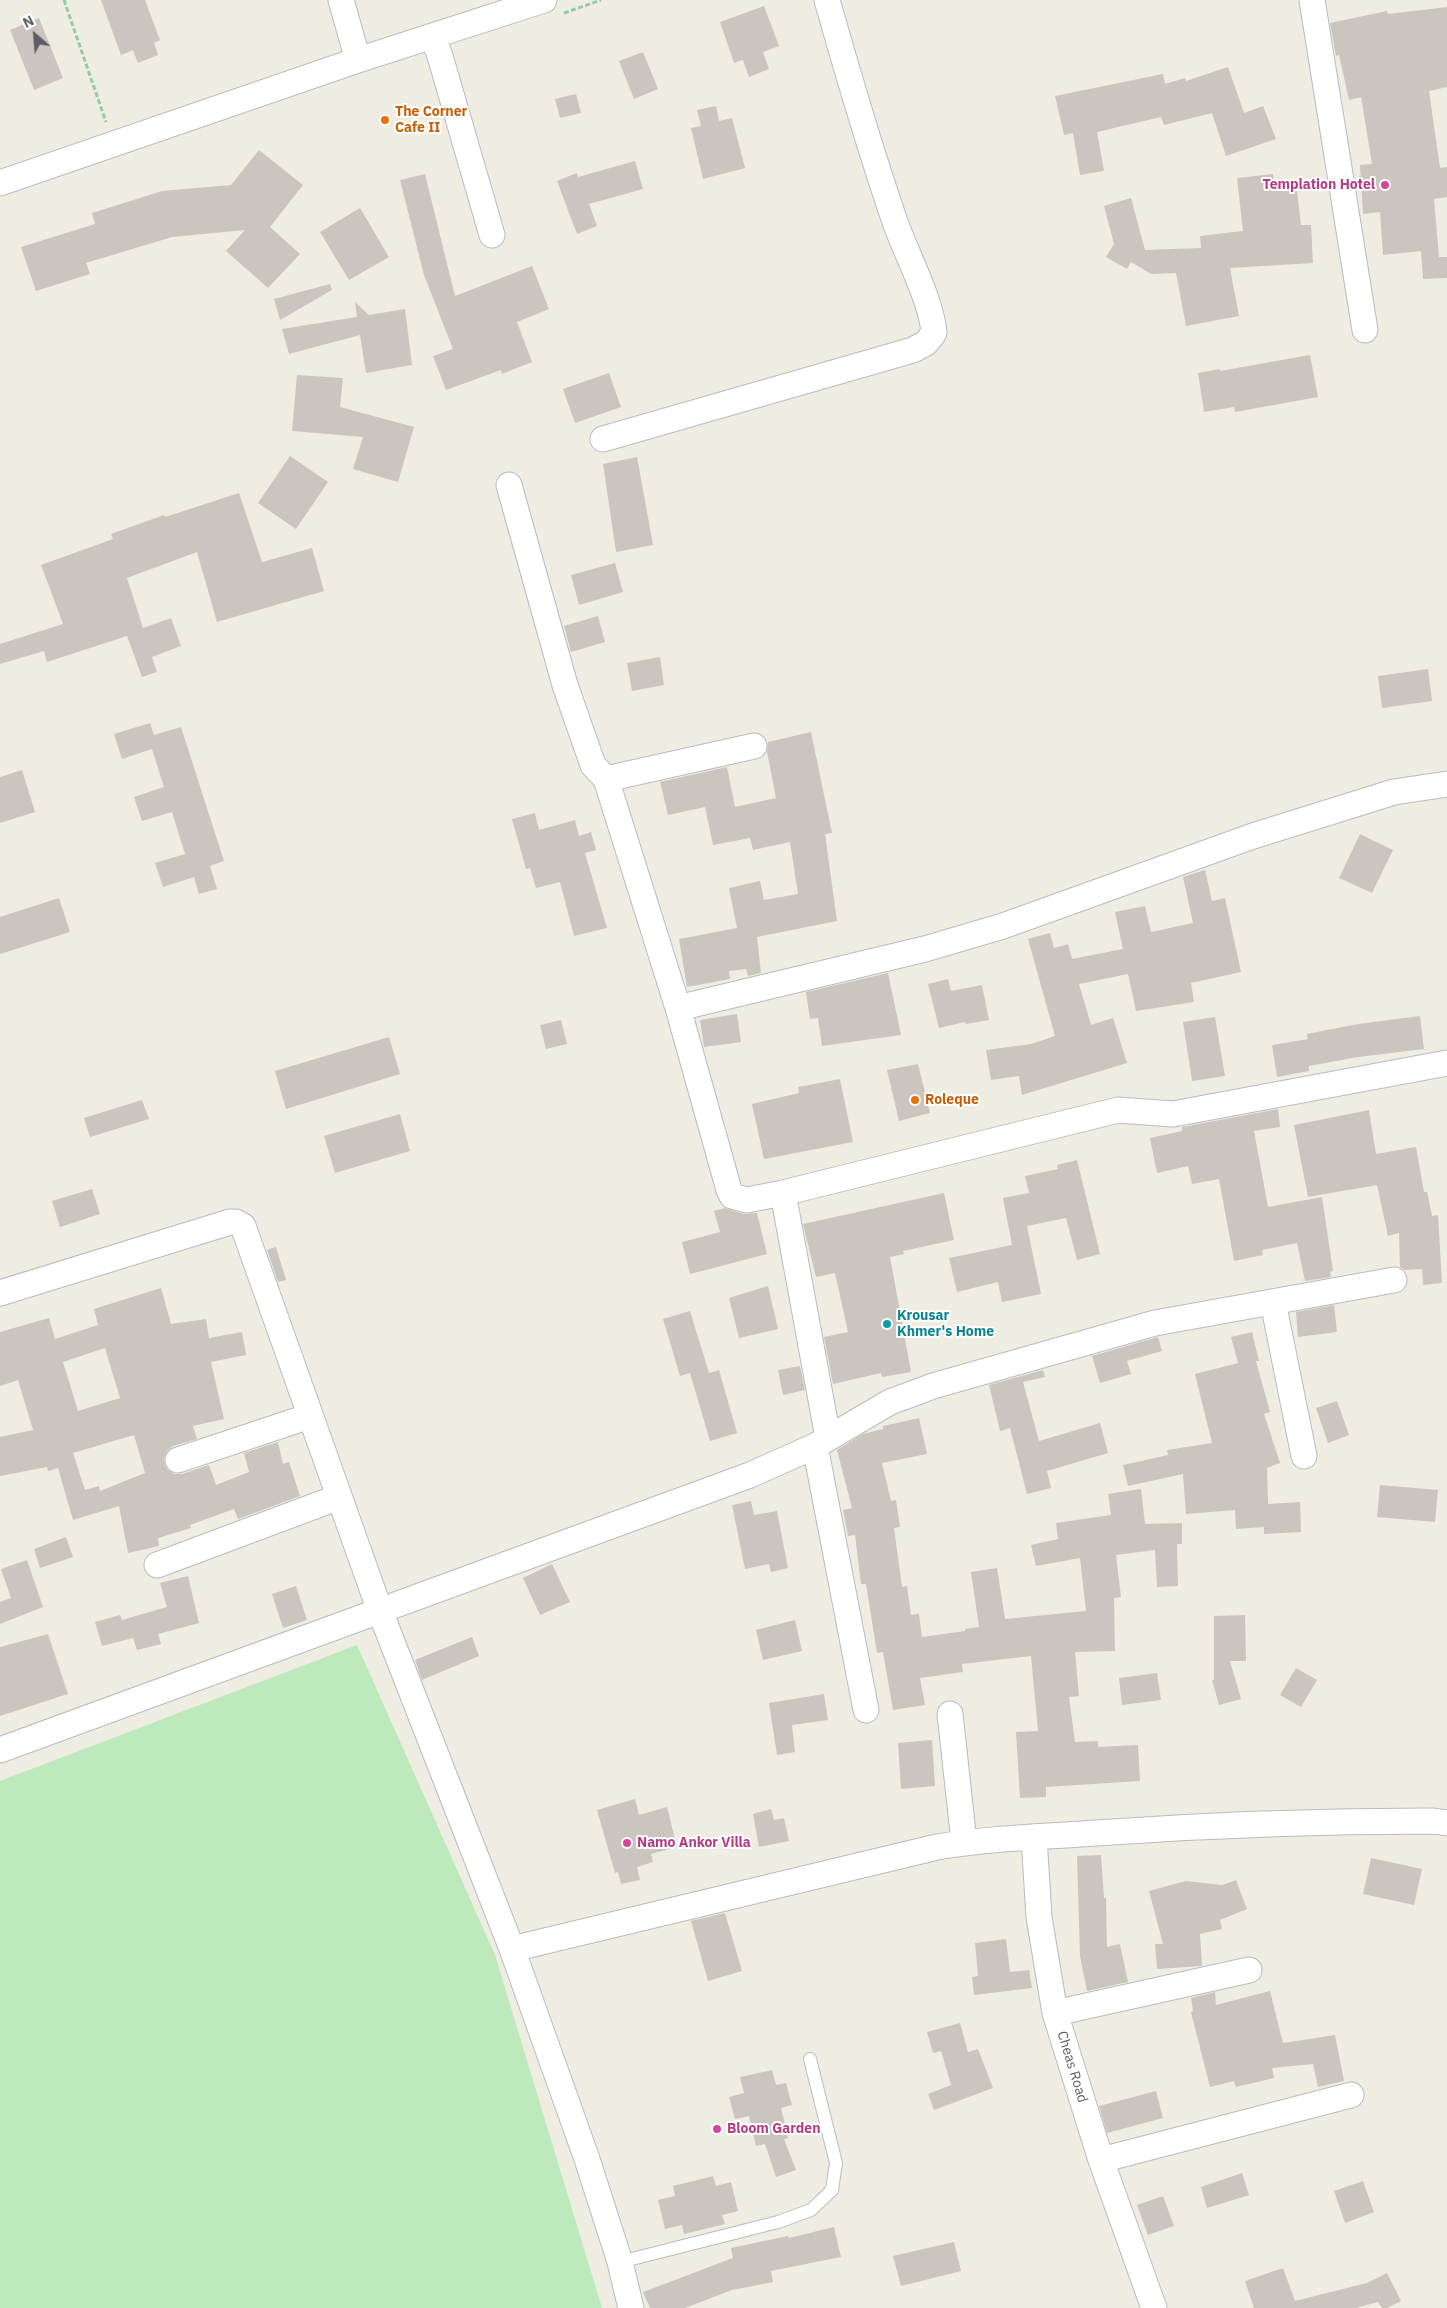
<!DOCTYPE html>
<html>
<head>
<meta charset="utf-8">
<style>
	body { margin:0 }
	#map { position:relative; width:1447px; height:2308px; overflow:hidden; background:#efece2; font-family:"IBM Plex Sans",sans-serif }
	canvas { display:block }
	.north { position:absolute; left:10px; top:10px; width:50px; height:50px; -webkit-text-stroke:4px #fff; paint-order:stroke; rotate:333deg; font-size:14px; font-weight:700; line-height:20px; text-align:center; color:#5b5f65 }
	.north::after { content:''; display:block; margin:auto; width:18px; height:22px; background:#5b5f65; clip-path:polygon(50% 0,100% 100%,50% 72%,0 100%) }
</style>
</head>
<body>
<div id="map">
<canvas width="1447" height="2308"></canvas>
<div class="north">N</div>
</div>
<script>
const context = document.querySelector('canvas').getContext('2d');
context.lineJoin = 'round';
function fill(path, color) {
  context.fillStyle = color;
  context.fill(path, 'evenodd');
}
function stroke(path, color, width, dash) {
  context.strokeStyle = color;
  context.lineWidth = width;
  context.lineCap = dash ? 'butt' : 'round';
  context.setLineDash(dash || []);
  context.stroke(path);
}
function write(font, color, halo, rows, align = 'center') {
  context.font = font + ' "IBM Plex Sans",sans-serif';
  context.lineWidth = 4;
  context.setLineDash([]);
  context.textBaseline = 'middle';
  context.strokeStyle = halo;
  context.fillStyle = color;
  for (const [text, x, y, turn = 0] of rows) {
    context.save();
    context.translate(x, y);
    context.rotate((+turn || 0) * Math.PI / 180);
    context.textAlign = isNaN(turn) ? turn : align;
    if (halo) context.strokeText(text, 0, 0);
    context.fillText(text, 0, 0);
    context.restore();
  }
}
const green = new Path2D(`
	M 357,1645 L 495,1955 L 602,2308 L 0,2308 L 0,1781 Z`);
const building = new Path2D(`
	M 101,0 L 145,0 L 160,40 L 154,43 L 158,55 L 138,63 L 133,50 L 121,55 Z
	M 764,6 L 779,46 L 763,52 L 769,69 L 749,77 L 743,60 L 734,63 L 720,22 Z
	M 1447,7 L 1447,87 L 1429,91 L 1440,168 L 1447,167 L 1447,197 L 1434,199 L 1439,257 L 1447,257 L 1447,278 L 1423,279 L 1421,251 L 1383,255 L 1380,212 L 1363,214 L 1360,165 L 1372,164 L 1361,97 L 1349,100 L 1339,55 L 1336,56 L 1330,23 L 1387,11 L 1388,14 Z
	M 39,18 L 63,78 L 34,90 L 10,30 Z
	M 643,52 L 658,89 L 634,99 L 619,61 Z
	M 1228,67 L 1244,113 L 1263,106 L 1276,139 L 1226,156 L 1212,113 L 1164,125 L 1161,117 L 1097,132 L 1104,171 L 1080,175 L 1073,133 L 1064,135 L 1055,96 L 1163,74 L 1165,84 L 1185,78 L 1186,81 Z
	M 576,94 L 581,113 L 560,118 L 555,99 Z
	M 716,106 L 719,121 L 732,118 L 745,168 L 703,179 L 691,128 L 701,126 L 697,110 Z
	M 259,150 L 303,185 L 270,227 L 300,254 L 268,288 L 226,251 L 245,230 L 172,237 L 86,263 L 90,274 L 36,291 L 21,247 L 95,224 L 92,213 L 162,191 L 231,185 Z
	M 635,161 L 643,189 L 589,204 L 597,226 L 577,234 L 557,181 L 577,173 L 578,177 Z
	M 425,174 L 455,296 L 532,266 L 549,309 L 517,322 L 532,362 L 502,374 L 501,370 L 446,390 L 433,356 L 453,349 L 424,275 L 400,180 Z
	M 1273,174 L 1274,185 L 1296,182 L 1301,225 L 1311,225 L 1313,263 L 1230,268 L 1239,316 L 1186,326 L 1176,273 L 1151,274 L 1131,262 L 1127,269 L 1106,257 L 1114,244 L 1104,206 L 1131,198 L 1145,250 L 1201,248 L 1200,236 L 1243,231 L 1237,178 Z
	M 360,208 L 389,257 L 349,280 L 320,232 Z
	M 330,284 L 332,290 L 280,320 L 274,299 Z
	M 355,302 L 369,315 L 405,309 L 412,365 L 366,373 L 360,335 L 289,354 L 282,329 L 357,317 Z
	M 1310,355 L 1318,397 L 1235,412 L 1234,407 L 1204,412 L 1198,373 L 1220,369 L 1220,371 Z
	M 609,373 L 621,407 L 575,423 L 563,389 Z
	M 297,375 L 343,378 L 340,407 L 414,427 L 398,482 L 353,469 L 363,437 L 292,431 Z
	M 290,456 L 328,482 L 296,529 L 258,503 Z
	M 637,457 L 653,545 L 616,552 L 603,464 Z
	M 239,493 L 262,562 L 312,548 L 324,591 L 217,622 L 197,552 L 127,578 L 143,628 L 171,618 L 181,646 L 152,657 L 157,672 L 142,677 L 127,636 L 47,662 L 44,651 L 0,664 L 0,644 L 63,624 L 41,565 L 113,539 L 111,534 L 164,515 L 165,517 Z
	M 615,563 L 623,592 L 579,605 L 571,575 Z
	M 598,616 L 605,642 L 571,652 L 564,626 Z
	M 660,657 L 664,685 L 632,691 L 627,663 Z
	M 1428,669 L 1432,701 L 1382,708 L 1378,676 Z
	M 150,723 L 154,735 L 181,727 L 224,861 L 210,866 L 217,889 L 199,894 L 194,877 L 163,887 L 155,863 L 185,854 L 172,812 L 142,821 L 134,797 L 164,787 L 152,749 L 122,759 L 114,734 Z
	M 811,732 L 832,833 L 825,834 L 837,921 L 757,937 L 761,973 L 748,976 L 746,969 L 729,971 L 730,979 L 687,987 L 679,939 L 737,928 L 729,888 L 760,881 L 764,900 L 798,894 L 790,842 L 753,850 L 750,838 L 713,845 L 705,807 L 668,815 L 660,782 L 727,767 L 735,807 L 776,798 L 767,752 L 768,742 Z
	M 22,770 L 35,812 L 0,823 L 0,777 Z
	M 535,813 L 539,830 L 575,820 L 579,836 L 591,832 L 596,850 L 585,853 L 607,928 L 574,936 L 560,882 L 536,888 L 530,868 L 526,869 L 512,819 Z
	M 1360,834 L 1393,850 L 1372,893 L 1339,878 Z
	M 1205,870 L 1212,901 L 1225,898 L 1241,972 L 1191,983 L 1194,1002 L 1136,1011 L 1128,974 L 1079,984 L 1091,1025 L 1113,1018 L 1127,1063 L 1022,1095 L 1019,1076 L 991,1080 L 986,1050 L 1031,1044 L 1055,1036 L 1028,939 L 1050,933 L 1054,948 L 1068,944 L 1072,959 L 1123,949 L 1115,912 L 1145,906 L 1151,932 L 1193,923 L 1183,877 Z
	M 59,898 L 70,932 L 0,954 L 0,917 Z
	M 888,973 L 901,1035 L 822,1046 L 818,1018 L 810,1019 L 806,992 Z
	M 948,979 L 951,991 L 982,985 L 989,1020 L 966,1024 L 965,1022 L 939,1028 L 928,984 Z
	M 737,1014 L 741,1042 L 704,1047 L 700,1020 Z
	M 1420,1016 L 1424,1049 L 1358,1057 L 1309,1066 L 1309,1071 L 1277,1077 L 1272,1045 L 1308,1039 L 1307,1034 L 1358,1024 Z
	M 1215,1017 L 1225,1076 L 1192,1081 L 1183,1022 Z
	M 561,1020 L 567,1044 L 546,1049 L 540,1025 Z
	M 389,1037 L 400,1074 L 286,1109 L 275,1071 Z
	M 918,1064 L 930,1113 L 899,1121 L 887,1070 Z
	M 840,1079 L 853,1142 L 764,1159 L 752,1104 L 799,1093 L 798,1087 Z
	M 142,1100 L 149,1119 L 90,1137 L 84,1118 Z
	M 1278,1109 L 1280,1127 L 1254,1131 L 1268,1207 L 1322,1197 L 1333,1271 L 1330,1272 L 1331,1277 L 1305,1281 L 1297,1243 L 1262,1250 L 1263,1255 L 1234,1261 L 1219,1179 L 1192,1184 L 1188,1166 L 1157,1173 L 1150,1138 L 1182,1131 L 1182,1127 Z
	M 1369,1110 L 1376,1154 L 1416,1147 L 1424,1192 L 1427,1192 L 1432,1216 L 1438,1215 L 1442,1283 L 1423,1285 L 1422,1269 L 1404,1270 L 1400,1267 L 1399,1233 L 1388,1236 L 1377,1185 L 1308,1197 L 1294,1125 Z
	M 400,1114 L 410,1151 L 335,1173 L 324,1136 Z
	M 1077,1160 L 1100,1254 L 1077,1260 L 1066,1218 L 1027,1226 L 1041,1294 L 1002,1302 L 998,1282 L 957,1292 L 949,1258 L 1012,1245 L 1003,1198 L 1029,1193 L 1025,1176 L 1058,1169 L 1057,1165 Z
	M 92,1189 L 100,1214 L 60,1227 L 52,1201 Z
	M 944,1193 L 954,1240 L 903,1251 L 904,1254 L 890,1257 L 911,1372 L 882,1377 L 881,1373 L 833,1384 L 824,1337 L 848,1332 L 835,1273 L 816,1277 L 803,1224 Z
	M 725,1208 L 744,1214 L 757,1213 L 767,1254 L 690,1274 L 682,1242 L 720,1232 L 714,1211 Z
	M 276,1247 L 286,1280 L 278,1282 L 267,1250 Z
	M 768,1286 L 778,1329 L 739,1338 L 729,1298 Z
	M 161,1288 L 171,1324 L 206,1319 L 209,1338 L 242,1332 L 246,1355 L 211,1362 L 224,1419 L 193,1426 L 197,1439 L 173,1446 L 167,1451 L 164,1458 L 165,1465 L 168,1470 L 175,1474 L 182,1474 L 209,1465 L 216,1485 L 249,1472 L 244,1453 L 278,1442 L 283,1464 L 289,1462 L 300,1496 L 238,1519 L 234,1509 L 190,1525 L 191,1528 L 158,1538 L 159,1546 L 128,1553 L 119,1506 L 73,1520 L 58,1468 L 48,1471 L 47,1467 L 0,1476 L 0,1437 L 33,1430 L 18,1380 L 0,1386 L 0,1332 L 49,1318 L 55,1339 L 98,1325 L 94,1309 ZM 105,1348 L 120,1398 L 78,1411 L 63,1362 ZM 134,1435 L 145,1473 L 100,1491 L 99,1486 L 85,1490 L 73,1453 Z
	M 1334,1305 L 1337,1332 L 1298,1337 L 1296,1312 Z
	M 690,1311 L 709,1373 L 719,1370 L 737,1433 L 710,1441 L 690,1373 L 680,1376 L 663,1319 Z
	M 1252,1332 L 1259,1361 L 1256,1361 L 1270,1412 L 1264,1414 L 1280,1463 L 1267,1468 L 1268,1504 L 1300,1502 L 1301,1532 L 1264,1534 L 1264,1527 L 1236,1529 L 1235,1510 L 1186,1514 L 1183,1474 L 1128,1486 L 1123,1465 L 1168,1455 L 1167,1450 L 1212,1443 L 1195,1374 L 1238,1363 L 1231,1337 Z
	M 1158,1337 L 1162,1351 L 1127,1361 L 1131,1374 L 1100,1383 L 1092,1356 Z
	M 800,1366 L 805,1390 L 783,1395 L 778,1370 Z
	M 1043,1370 L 1045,1377 L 1023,1382 L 1039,1441 L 1100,1423 L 1108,1453 L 1047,1471 L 1051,1488 L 1027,1494 L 1010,1428 L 1000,1431 L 989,1385 Z
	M 1337,1401 L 1349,1435 L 1328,1443 L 1316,1408 Z
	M 919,1418 L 927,1454 L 882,1463 L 891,1501 L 896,1500 L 900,1527 L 894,1528 L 902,1587 L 907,1586 L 911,1615 L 919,1614 L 922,1637 L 965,1631 L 965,1629 L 979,1627 L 971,1572 L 997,1568 L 1005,1619 L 1086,1611 L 1080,1558 L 1036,1566 L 1031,1545 L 1058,1539 L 1056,1523 L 1111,1515 L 1108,1494 L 1141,1489 L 1145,1524 L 1182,1523 L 1182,1544 L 1177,1544 L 1178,1586 L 1157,1587 L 1155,1550 L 1116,1555 L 1121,1597 L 1114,1598 L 1115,1651 L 1075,1652 L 1079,1696 L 1069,1697 L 1075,1742 L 1098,1741 L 1098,1747 L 1138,1745 L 1140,1781 L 1046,1787 L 1046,1797 L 1020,1798 L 1016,1732 L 1038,1731 L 1031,1656 L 962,1664 L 963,1672 L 920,1678 L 925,1705 L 893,1710 L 883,1652 L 877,1653 L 866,1584 L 861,1584 L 855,1535 L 848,1536 L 843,1510 L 852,1508 L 837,1450 L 863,1434 L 883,1429 L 883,1426 Z
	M 1380,1485 L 1438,1490 L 1435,1522 L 1377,1517 Z
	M 751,1501 L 754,1515 L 777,1511 L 788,1568 L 771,1572 L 769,1564 L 745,1569 L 732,1505 Z
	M 66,1537 L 73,1557 L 40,1568 L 34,1549 Z
	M 27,1560 L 43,1607 L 0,1624 L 0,1602 L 11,1598 L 1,1569 Z
	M 552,1564 L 570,1602 L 540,1615 L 523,1578 Z
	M 188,1576 L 199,1623 L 158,1634 L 161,1644 L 137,1650 L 133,1638 L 102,1646 L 95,1622 L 120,1615 L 122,1620 L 167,1607 L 160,1583 Z
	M 296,1586 L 307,1620 L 283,1628 L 272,1594 Z
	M 1245,1615 L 1246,1661 L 1230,1661 L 1241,1699 L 1219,1705 L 1212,1680 L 1214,1680 L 1214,1616 Z
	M 795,1620 L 802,1651 L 763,1660 L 756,1630 Z
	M 48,1634 L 68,1694 L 0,1716 L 0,1647 Z
	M 472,1637 L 479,1656 L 422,1680 L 415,1660 Z
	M 1296,1668 L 1317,1680 L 1301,1707 L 1280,1695 Z
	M 1157,1673 L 1161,1700 L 1122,1705 L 1119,1678 Z
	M 824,1694 L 828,1720 L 792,1725 L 795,1752 L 777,1755 L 769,1703 Z
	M 932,1740 L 935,1786 L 901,1789 L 898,1743 Z
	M 635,1799 L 639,1815 L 667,1807 L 677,1847 L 651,1854 L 653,1862 L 637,1867 L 640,1880 L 621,1884 L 618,1872 L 615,1873 L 597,1810 Z
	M 771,1809 L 774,1820 L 784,1818 L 789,1841 L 759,1847 L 753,1814 Z
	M 1101,1855 L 1104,1898 L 1106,1898 L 1107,1947 L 1120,1944 L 1128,1982 L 1087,1991 L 1080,1956 L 1077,1856 Z
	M 1371,1858 L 1422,1869 L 1414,1905 L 1363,1894 Z
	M 1236,1880 L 1247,1909 L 1220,1920 L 1222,1929 L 1200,1934 L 1202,1966 L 1157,1969 L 1155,1944 L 1163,1944 L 1149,1891 L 1186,1881 L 1222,1885 Z
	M 725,1913 L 742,1971 L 708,1981 L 691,1921 Z
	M 1006,1939 L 1010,1972 L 1029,1970 L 1032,1988 L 974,1995 L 972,1977 L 978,1976 L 975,1943 Z
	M 1270,1991 L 1283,2043 L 1335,2035 L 1344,2081 L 1318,2087 L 1313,2064 L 1272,2068 L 1274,2078 L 1236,2087 L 1234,2081 L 1210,2087 L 1191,2012 L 1193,2011 L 1191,1998 L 1215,1992 L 1216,2005 Z
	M 960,2023 L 968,2052 L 978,2049 L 993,2088 L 934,2110 L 928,2094 L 951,2085 L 941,2051 L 933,2053 L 927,2032 Z
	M 772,2070 L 776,2085 L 786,2083 L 792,2105 L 781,2108 L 788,2138 L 784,2139 L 796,2170 L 776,2177 L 765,2144 L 756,2146 L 749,2116 L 735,2119 L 729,2097 L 744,2093 L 740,2077 Z
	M 1156,2091 L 1163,2118 L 1107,2133 L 1099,2106 Z
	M 1242,2173 L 1249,2195 L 1207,2208 L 1201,2187 Z
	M 713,2176 L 716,2186 L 731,2182 L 738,2211 L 722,2215 L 725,2224 L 684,2234 L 682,2225 L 665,2229 L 658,2200 L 675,2196 L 673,2186 Z
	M 1363,2181 L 1374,2212 L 1345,2223 L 1334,2191 Z
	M 1163,2196 L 1174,2226 L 1148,2235 L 1137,2205 Z
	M 834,2227 L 841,2257 L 771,2271 L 773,2282 L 732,2290 L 685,2308 L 650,2308 L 643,2292 L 733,2258 L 731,2248 L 788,2236 L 789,2238 Z
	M 954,2242 L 961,2271 L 901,2286 L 893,2256 Z
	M 1283,2268 L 1295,2301 L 1367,2283 L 1387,2273 L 1401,2301 L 1387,2308 L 1382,2308 L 1378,2302 L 1356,2308 L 1254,2308 L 1245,2281 Z`);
const path = new Path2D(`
	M 64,0 L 106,122
	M 564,13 L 601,0`);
const service = new Path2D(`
	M 620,2262 L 778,2222 L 811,2210 L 832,2190 L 836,2163 L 810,2059`);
const minor = new Path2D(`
	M 341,0 L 358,60
	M 1312,0 L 1365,330
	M 433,38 L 440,56 L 492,235
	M 0,183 L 358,60 L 544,0
	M 603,439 L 913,350 L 926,343 L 934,333 C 932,302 906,253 895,222 C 870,149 848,74 827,0
	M 509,485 L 565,685 L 593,765 L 606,779 L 678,1008 L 729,1190 L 732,1196 L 747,1200 L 783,1193 L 828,1438
	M 606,779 L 754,746
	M 678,1008 L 925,949 L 1003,926 L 1253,836 L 1394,792 L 1447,784
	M 783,1193 L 1118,1110 L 1173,1114 L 1447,1063
	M 0,1293 L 230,1222 L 236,1222 L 243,1226 L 380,1611 L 512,1949 L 587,2159 L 620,2262 L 631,2308
	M 1273,1302 L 1304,1456
	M 815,1446 L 866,1710
	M 178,1460 L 310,1416
	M 157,1565 L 339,1497
	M 950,1714 L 964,1842
	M 0,1750 L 750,1475 L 815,1446 L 890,1402 L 933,1386 L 1155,1323 L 1394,1280
	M 1034,1837 L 1039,1917 L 1055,2013
	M 512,1949 L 937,1847 C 990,1838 1043,1837 1096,1833 C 1208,1825 1320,1821 1433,1821 L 1447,1823
	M 1101,2160 L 1351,2095
	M 1154,2308 L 1101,2160 L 1055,2013 L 1249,1970`);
const markers = [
	[385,120,5,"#e8710a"],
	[1385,185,5,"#d1479c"],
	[915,1100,5,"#e8710a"],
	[887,1324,5,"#0f9aa8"],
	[627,1843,5,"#d1479c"],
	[717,2129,5,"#d1479c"]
];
const foodNames = [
	["The Corner",395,112],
	["Cafe II",395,128],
	["Roleque",925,1100]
];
const hotelNames = [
	["Templation Hotel",1375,185,"right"],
	["Namo Ankor Villa",637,1843],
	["Bloom Garden",727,2129]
];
const cultureNames = [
	["Krousar",897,1316],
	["Khmer's Home",897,1332]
];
const streetNames = [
	["Cheas Road",1072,2067,73]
];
fill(green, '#bdeabc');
fill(building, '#cac6bf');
stroke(service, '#b8bbc0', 14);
stroke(minor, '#b8bbc0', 27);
stroke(path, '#94cba2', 3, [5, 2.5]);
stroke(service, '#fff', 12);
stroke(minor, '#fff', 25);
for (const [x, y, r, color] of markers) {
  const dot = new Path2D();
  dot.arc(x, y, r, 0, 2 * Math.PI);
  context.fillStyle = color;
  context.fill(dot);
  stroke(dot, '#fff', 2);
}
write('bold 14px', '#c56008', '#fff', foodNames, 'left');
write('bold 14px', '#b23c85', '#fff', hotelNames, 'left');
write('bold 14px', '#0d838f', '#fff', cultureNames, 'left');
write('14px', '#5b5f65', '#fff', streetNames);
</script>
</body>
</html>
